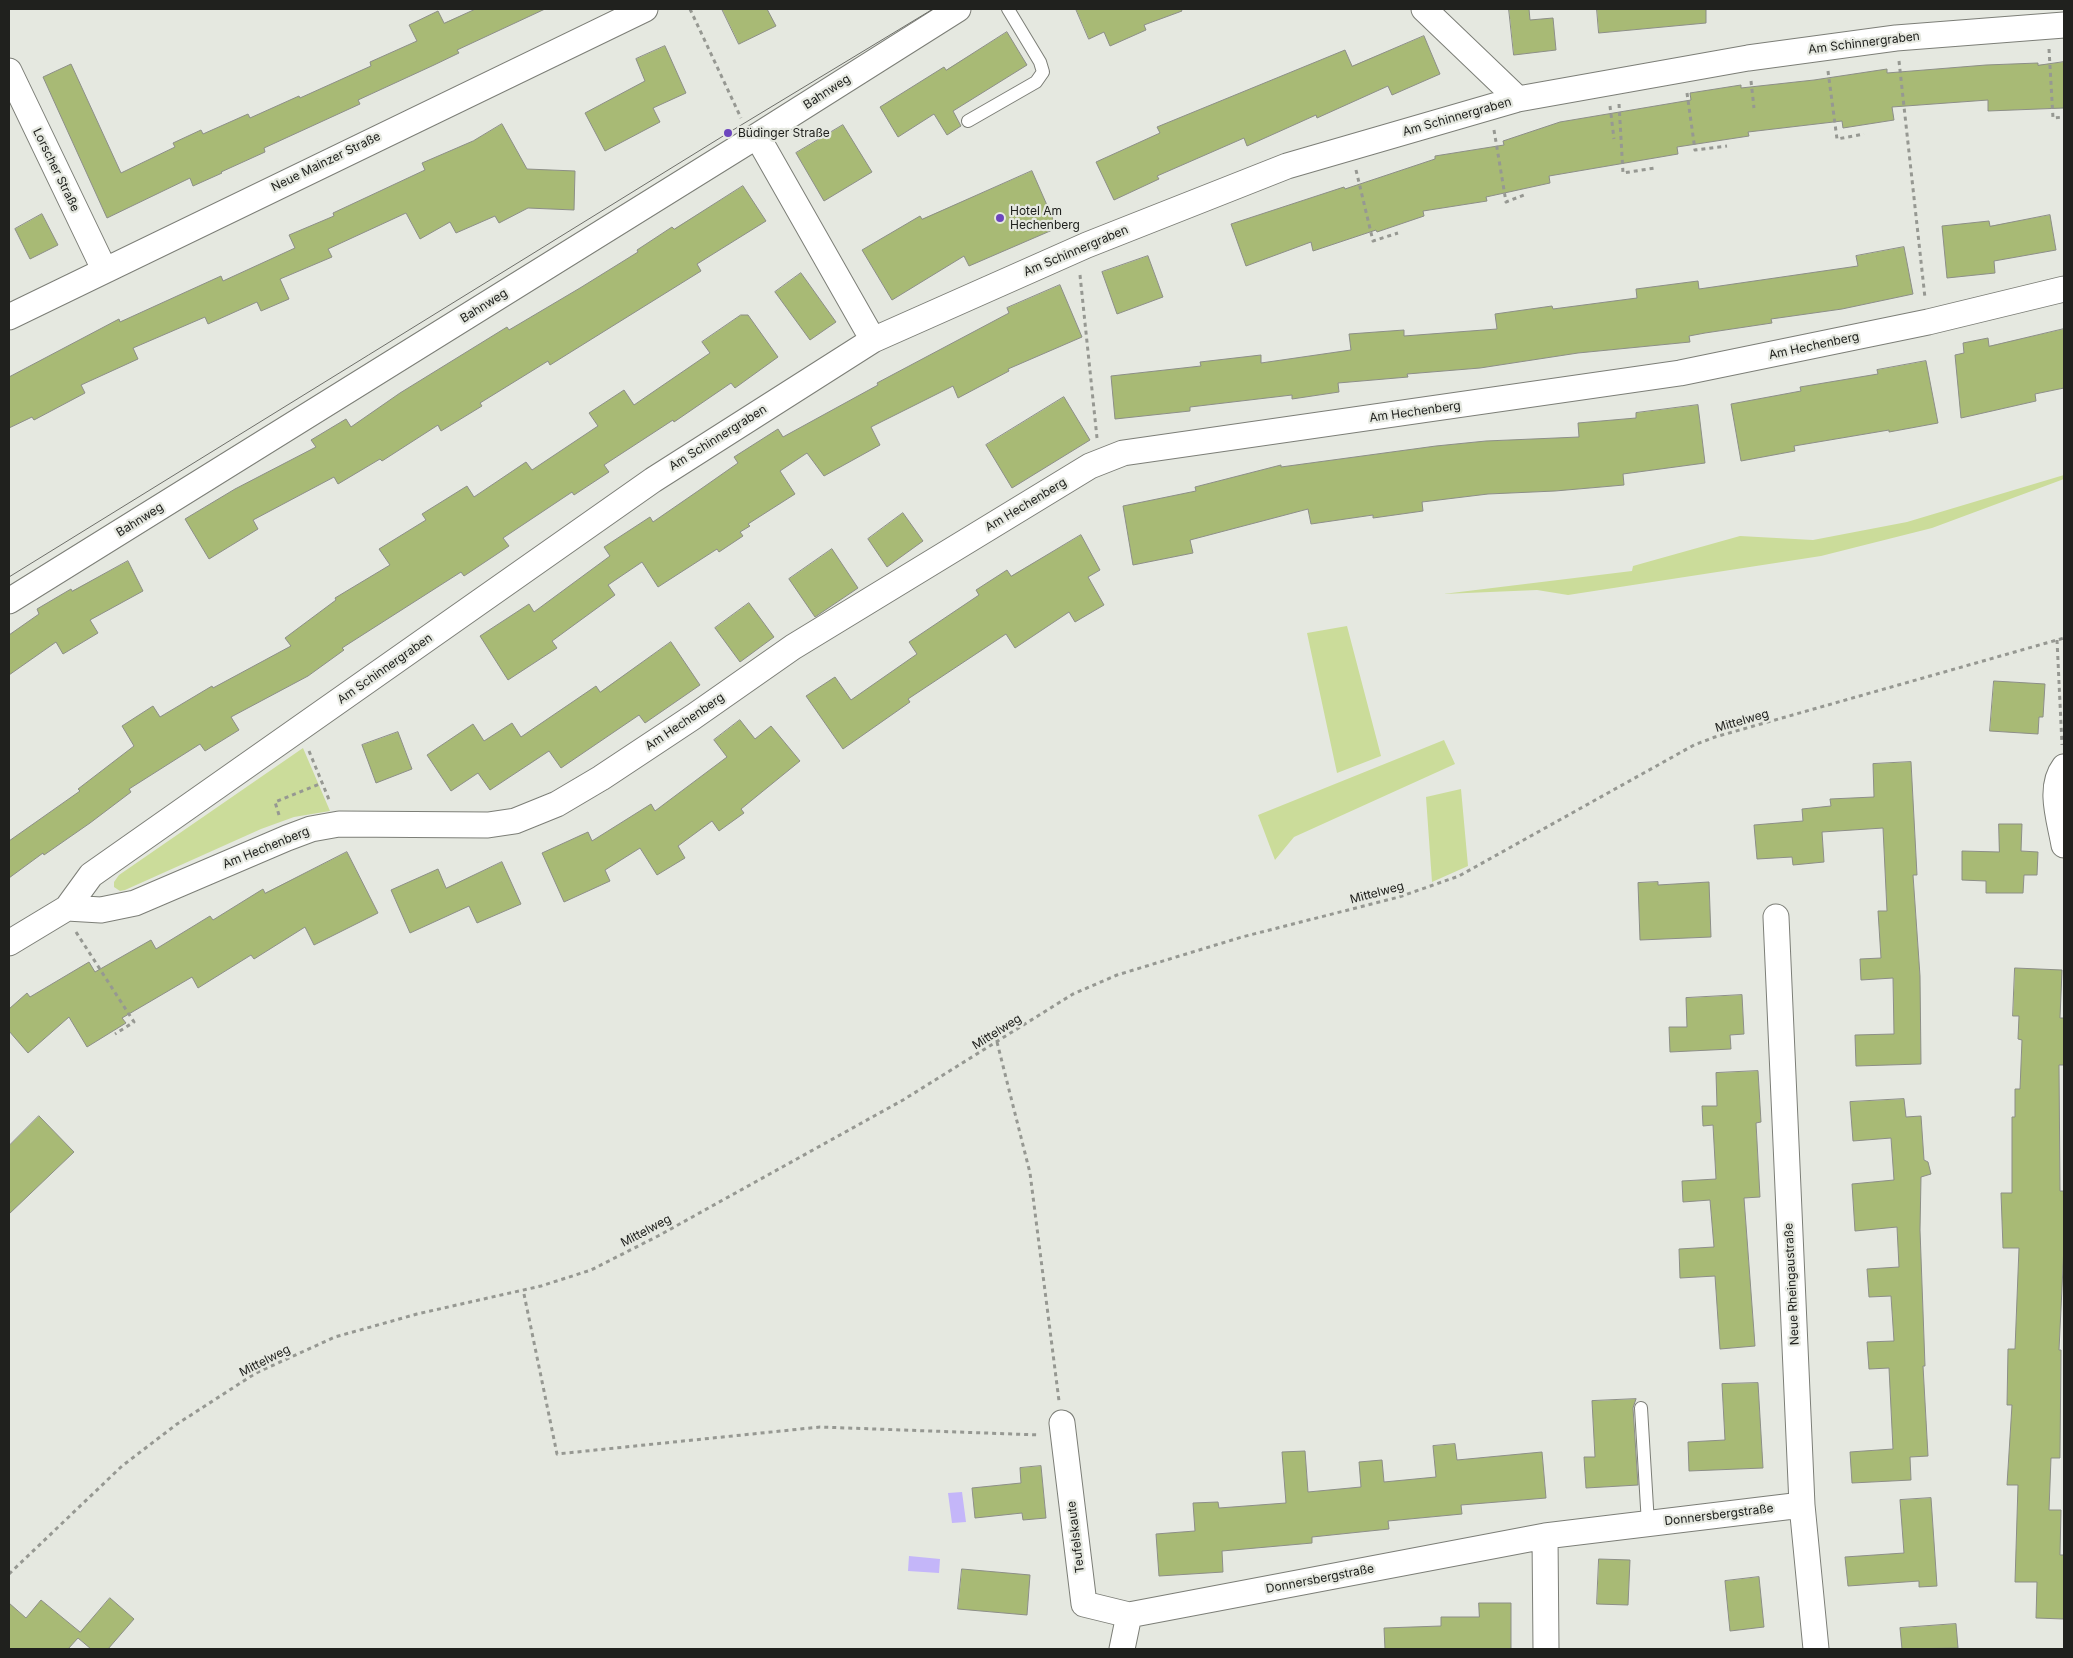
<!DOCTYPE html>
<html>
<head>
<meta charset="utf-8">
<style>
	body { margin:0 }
	#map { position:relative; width:2073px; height:1658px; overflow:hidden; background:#e5e8e0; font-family:Inter,sans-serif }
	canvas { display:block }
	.frame { position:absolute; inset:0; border:10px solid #20211e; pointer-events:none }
</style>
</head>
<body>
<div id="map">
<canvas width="2073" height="1658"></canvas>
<div class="frame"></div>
</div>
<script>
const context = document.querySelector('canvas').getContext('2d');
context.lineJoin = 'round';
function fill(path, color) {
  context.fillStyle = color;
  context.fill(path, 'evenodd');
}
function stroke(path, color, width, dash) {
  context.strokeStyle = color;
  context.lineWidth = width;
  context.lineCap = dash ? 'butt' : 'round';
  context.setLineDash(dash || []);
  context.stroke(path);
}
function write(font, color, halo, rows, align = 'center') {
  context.font = font + ' Inter,sans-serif';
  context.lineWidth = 4.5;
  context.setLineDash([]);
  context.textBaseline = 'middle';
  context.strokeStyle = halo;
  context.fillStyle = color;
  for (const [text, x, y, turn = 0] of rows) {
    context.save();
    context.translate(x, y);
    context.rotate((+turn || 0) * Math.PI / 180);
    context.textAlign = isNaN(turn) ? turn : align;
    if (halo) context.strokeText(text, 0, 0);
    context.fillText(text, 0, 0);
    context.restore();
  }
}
const green = new Path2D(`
	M 2064,475 L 2064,479 L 1932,528 L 1821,556 L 1568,595 L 1537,590 L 1443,594 L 1632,571 L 1633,566 L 1740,536 L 1813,540 L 1907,522 Z
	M 1347,626 L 1381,756 L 1337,773 L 1307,633 Z
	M 1444,740 L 1455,764 L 1294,837 L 1275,860 L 1258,815 Z
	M 303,748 L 330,811 L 294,817 L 261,829 L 125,890 L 120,891 L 114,887 L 114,882 L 119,875 Z
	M 1461,789 L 1468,866 L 1432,882 L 1426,797 Z`);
const water = new Path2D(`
	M 962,1492 L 966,1522 L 952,1523 L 948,1493 Z
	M 909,1556 L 940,1559 L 939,1573 L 908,1571 Z`);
const building = new Path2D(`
	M 476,9 L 545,9 L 457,50 L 459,53 L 434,65 L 358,100 L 360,104 L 264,148 L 265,152 L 221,172 L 222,173 L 193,186 L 190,178 L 107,218 L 43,77 L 71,64 L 121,173 L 175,147 L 173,143 L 201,130 L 203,134 L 248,114 L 250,118 L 299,96 L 300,98 L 371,66 L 370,62 L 417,41 L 409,25 L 438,11 L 444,23 Z
	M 722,9 L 767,9 L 776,26 L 739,44 Z
	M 1076,9 L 1181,9 L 1182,11 L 1144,25 L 1146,30 L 1110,46 L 1104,32 L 1089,39 Z
	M 1509,9 L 1529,9 L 1530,20 L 1553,18 L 1556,50 L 1514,55 Z
	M 1597,9 L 1706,9 L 1706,23 L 1599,33 Z
	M 1007,32 L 1027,65 L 953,111 L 961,126 L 947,135 L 934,114 L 898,137 L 880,107 L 944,67 L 946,70 Z
	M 1424,36 L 1440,74 L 1392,95 L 1388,86 L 1317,118 L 1316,115 L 1247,146 L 1244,138 L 1157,176 L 1159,179 L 1114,200 L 1096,162 L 1160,133 L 1157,127 L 1345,50 L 1352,66 Z
	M 665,46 L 686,93 L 653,108 L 660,122 L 605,151 L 585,113 L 645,81 L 636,59 Z
	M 2064,62 L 2064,108 L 1988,111 L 1988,100 L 1892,107 L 1894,120 L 1843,128 L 1842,121 L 1748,132 L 1749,136 L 1677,147 L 1678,154 L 1549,176 L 1550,183 L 1486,197 L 1487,201 L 1423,211 L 1424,216 L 1377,232 L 1376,230 L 1313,251 L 1311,242 L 1246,266 L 1231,224 L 1344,187 L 1345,189 L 1435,159 L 1435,156 L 1504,145 L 1503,141 L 1560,122 L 1691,100 L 1690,93 L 1741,85 L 1741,88 L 1814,80 L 1887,69 L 1887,73 L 1986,65 L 2038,63 L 2038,65 Z
	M 502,124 L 527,169 L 575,171 L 574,210 L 528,208 L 499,223 L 495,216 L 456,233 L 450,222 L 420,239 L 406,213 L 328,249 L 332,257 L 280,279 L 289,299 L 261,311 L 257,302 L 208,324 L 205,317 L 133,348 L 138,359 L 81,385 L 85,393 L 34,420 L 32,417 L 9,428 L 9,377 L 119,319 L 120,322 L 221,276 L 223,281 L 295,248 L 289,235 L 334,216 L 333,213 L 425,170 L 422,163 L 473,141 Z
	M 843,125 L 872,172 L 824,201 L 796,153 Z
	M 1032,171 L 1057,228 L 969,266 L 964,256 L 892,300 L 862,250 L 920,216 L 922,219 Z
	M 743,186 L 766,221 L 697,264 L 701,271 L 550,365 L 548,361 L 480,403 L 482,406 L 441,431 L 438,425 L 382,461 L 380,459 L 338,484 L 334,477 L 253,520 L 258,529 L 209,559 L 185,519 L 235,489 L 316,447 L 311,440 L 346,419 L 351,427 L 400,393 L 507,327 L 509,330 L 580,288 L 638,252 L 637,250 L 672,227 L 674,229 Z
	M 42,214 L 58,245 L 30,259 L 15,229 Z
	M 2050,215 L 2056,250 L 1994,261 L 1995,273 L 1947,278 L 1942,226 L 1989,221 L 1990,226 Z
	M 1904,247 L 1913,294 L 1842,309 L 1771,319 L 1772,323 L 1705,333 L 1689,336 L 1690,342 L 1578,353 L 1480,368 L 1407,374 L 1408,377 L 1338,383 L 1339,392 L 1292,399 L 1292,395 L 1190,407 L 1190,411 L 1115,419 L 1111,376 L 1201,366 L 1200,362 L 1261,355 L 1261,363 L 1351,350 L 1349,334 L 1404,330 L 1404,336 L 1497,329 L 1495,314 L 1552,306 L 1553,309 L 1637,298 L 1636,289 L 1698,281 L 1699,289 L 1858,266 L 1856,256 Z
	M 1148,256 L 1163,297 L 1117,314 L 1102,272 Z
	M 801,273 L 836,322 L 810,340 L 775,292 Z
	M 1060,285 L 1082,337 L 1008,369 L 1009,371 L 958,398 L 953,386 L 871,427 L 880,445 L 824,476 L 807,453 L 780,471 L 795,494 L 748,524 L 750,526 L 740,532 L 743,536 L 719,552 L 717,549 L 658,587 L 642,562 L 608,585 L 615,595 L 552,641 L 557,648 L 508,680 L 480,636 L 529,604 L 534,612 L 610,556 L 604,547 L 650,517 L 653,522 L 698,491 L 738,463 L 734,457 L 778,429 L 783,437 L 878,385 L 877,383 L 1009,313 L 1007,308 Z
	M 741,315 L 748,315 L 778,357 L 735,388 L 731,383 L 674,422 L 673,420 L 604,465 L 609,472 L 574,495 L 572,492 L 503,538 L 509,546 L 464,576 L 461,572 L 342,648 L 344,650 L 308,676 L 231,717 L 239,730 L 205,751 L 200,744 L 129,789 L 131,792 L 90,823 L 44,855 L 43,853 L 9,878 L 9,841 L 80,791 L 78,789 L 134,746 L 122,726 L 153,706 L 160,717 L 212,686 L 213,688 L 291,646 L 285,638 L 336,600 L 335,598 L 390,565 L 379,549 L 426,520 L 422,514 L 467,486 L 474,497 L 526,462 L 532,470 L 598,426 L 589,413 L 624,390 L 634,405 L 710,353 L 702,342 Z
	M 2064,329 L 2064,388 L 2035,394 L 2036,401 L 1961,418 L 1955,355 L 1964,353 L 1963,343 L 1988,338 L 1989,346 Z
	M 1926,361 L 1938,423 L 1889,432 L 1889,430 L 1794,446 L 1795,451 L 1741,461 L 1731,404 L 1801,391 L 1800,387 L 1878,374 L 1877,370 Z
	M 1064,397 L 1090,440 L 1012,488 L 986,445 Z
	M 1698,405 L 1705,463 L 1623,474 L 1624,485 L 1555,491 L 1488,494 L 1422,502 L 1423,511 L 1373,518 L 1373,515 L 1311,524 L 1308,509 L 1190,540 L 1193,553 L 1133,565 L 1123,506 L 1196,491 L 1195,487 L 1281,465 L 1281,467 L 1436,446 L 1486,441 L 1579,437 L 1578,423 L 1636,418 L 1636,413 Z
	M 903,513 L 923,541 L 887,567 L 868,539 Z
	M 1081,535 L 1100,570 L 1088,577 L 1104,605 L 1075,622 L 1069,612 L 1015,648 L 1006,634 L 908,699 L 910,702 L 843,749 L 806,696 L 835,677 L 851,700 L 917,654 L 909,642 L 979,595 L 976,590 L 1007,570 L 1011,576 Z
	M 832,549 L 858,588 L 815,617 L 789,579 Z
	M 128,561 L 143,591 L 90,620 L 98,633 L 63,654 L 56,642 L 9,675 L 9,635 L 39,614 L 37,609 L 71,589 L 72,591 Z
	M 749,603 L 774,637 L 740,662 L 715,628 Z
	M 671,642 L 700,685 L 645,723 L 639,715 L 561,768 L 549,751 L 490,790 L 478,773 L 451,791 L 427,755 L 473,724 L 484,741 L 512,723 L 521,737 L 596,686 L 600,692 Z
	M 1994,681 L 2045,684 L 2043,717 L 2039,717 L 2038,734 L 1990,731 Z
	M 740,720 L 755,739 L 771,726 L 800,761 L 741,809 L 744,813 L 719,831 L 712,821 L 678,846 L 685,858 L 657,875 L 640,848 L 605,870 L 610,881 L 564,902 L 542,853 L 588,832 L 592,841 L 651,804 L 655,811 L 727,757 L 714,740 Z
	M 398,732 L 412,769 L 376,783 L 362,745 Z
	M 1911,762 L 1917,875 L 1913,875 L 1920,976 L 1921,1064 L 1856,1066 L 1855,1035 L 1894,1034 L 1893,978 L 1861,980 L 1860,959 L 1881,958 L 1878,911 L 1887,911 L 1883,828 L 1822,832 L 1824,862 L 1793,865 L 1792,857 L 1757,859 L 1754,825 L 1803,821 L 1802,809 L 1831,806 L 1830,799 L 1874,797 L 1873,764 Z
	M 1999,824 L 2022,824 L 2021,851 L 2038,852 L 2037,875 L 2024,875 L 2023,893 L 1986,893 L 1986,881 L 1962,880 L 1962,851 L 1999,852 Z
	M 347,852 L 378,913 L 314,945 L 305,927 L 254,959 L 251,955 L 198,988 L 192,977 L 122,1018 L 126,1023 L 87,1047 L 69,1017 L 28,1053 L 9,1031 L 9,1009 L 27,993 L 30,997 L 89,962 L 95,972 L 151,940 L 156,949 L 210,916 L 213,920 L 263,889 L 265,893 Z
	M 502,862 L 521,904 L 477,923 L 469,906 L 410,933 L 391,890 L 438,869 L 446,888 Z
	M 1658,882 L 1658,885 L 1709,882 L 1711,937 L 1640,940 L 1638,883 Z
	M 2015,968 L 2062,970 L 2060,1018 L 2064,1018 L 2064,1065 L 2059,1065 L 2060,1191 L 2064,1191 L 2064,1246 L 2059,1350 L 2061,1350 L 2060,1458 L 2051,1458 L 2049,1510 L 2061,1510 L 2060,1555 L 2064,1555 L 2064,1619 L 2036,1618 L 2037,1582 L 2015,1582 L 2018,1485 L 2007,1485 L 2012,1405 L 2007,1405 L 2008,1349 L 2015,1349 L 2019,1248 L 2003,1248 L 2001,1193 L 2012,1193 L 2012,1117 L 2015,1117 L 2015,1089 L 2020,1089 L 2022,1040 L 2018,1039 L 2019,1016 L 2013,1016 Z
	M 1742,995 L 1744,1034 L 1730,1035 L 1731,1049 L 1670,1052 L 1669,1027 L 1687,1027 L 1686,998 Z
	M 1758,1071 L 1761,1122 L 1756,1123 L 1760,1197 L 1744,1198 L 1755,1346 L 1720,1349 L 1715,1276 L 1680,1278 L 1679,1249 L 1714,1247 L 1710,1200 L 1683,1202 L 1682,1181 L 1716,1179 L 1713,1125 L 1703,1126 L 1702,1106 L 1717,1106 L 1716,1073 Z
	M 1904,1099 L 1906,1117 L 1921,1116 L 1924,1160 L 1928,1162 L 1931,1174 L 1921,1177 L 1920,1230 L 1925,1366 L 1923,1366 L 1928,1456 L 1910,1457 L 1911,1480 L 1852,1483 L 1850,1452 L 1893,1449 L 1889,1368 L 1869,1369 L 1867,1342 L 1894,1341 L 1891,1296 L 1869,1297 L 1867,1269 L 1899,1267 L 1897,1227 L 1855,1231 L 1852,1184 L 1894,1180 L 1891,1138 L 1853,1141 L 1850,1102 Z
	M 39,1116 L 74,1152 L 9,1214 L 9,1146 Z
	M 1758,1383 L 1763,1468 L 1689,1471 L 1688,1442 L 1725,1440 L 1722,1384 Z
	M 1636,1399 L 1633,1408 L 1638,1485 L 1586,1488 L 1584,1457 L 1595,1457 L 1592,1401 Z
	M 1455,1444 L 1457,1460 L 1542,1452 L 1546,1498 L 1461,1505 L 1462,1514 L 1388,1521 L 1389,1529 L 1312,1537 L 1312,1543 L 1222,1551 L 1223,1572 L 1159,1576 L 1156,1534 L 1195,1531 L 1193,1503 L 1218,1502 L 1219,1508 L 1286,1503 L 1282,1452 L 1305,1451 L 1308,1492 L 1361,1487 L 1359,1462 L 1382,1460 L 1384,1482 L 1436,1477 L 1433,1446 Z
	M 1041,1466 L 1046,1518 L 1023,1520 L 1022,1513 L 975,1518 L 972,1488 L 1021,1483 L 1020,1468 Z
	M 1931,1498 L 1937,1586 L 1919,1587 L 1919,1581 L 1848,1586 L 1845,1557 L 1904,1553 L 1900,1500 Z
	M 1599,1559 L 1630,1560 L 1628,1605 L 1597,1604 Z
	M 962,1569 L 1030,1575 L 1027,1615 L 958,1609 Z
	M 1759,1577 L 1764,1627 L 1730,1631 L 1725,1581 Z
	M 110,1598 L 134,1619 L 108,1649 L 91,1649 L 78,1638 L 68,1649 L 9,1649 L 9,1603 L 26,1618 L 41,1600 L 80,1632 Z
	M 1479,1603 L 1511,1603 L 1511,1649 L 1385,1649 L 1384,1628 L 1441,1626 L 1441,1617 L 1479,1617 Z
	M 1956,1624 L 1958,1648 L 1902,1649 L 1900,1628 Z`);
const path = new Path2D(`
	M 690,9 L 741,118
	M 2049,49 L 2053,118 L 2064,117
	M 1899,61 L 1925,298
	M 1828,71 L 1837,139 L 1864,134
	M 1751,81 L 1754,108
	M 1687,93 L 1695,150 L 1727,146
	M 1619,104 L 1623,173 L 1655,168
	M 1610,106 L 1614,139
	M 1494,130 L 1506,202 L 1524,195
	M 1356,170 L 1373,241 L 1398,233
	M 1080,275 L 1097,438
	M 2057,640 L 2062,745
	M 309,751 L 330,802
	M 279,815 L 275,802 L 322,783
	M 76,932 L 134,1022 L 115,1034
	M 997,1042 L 1030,1173 L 1059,1401
	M 524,1294 L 557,1454 L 820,1427 L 1040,1435
	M 9,1574 L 122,1466 L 177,1424 L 256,1373 L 335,1337 L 417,1314 L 541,1286 L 591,1270 L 658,1236 L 903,1100 L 1073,994 L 1117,975 L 1242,937 L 1399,897 L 1459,876 L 1694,745 L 1715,737 L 2064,638`);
const service = new Path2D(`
	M 968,121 L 1036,82 L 1043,72 L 1040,62 L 1008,9
	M 1641,1408 L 1648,1524`);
const minor = new Path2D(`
	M 1424,9 L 1518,99
	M 9,71 L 104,269
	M 757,136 L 873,340
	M 9,317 L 645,9
	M 9,601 L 757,136 L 958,9
	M 2064,767 C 2048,788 2060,821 2064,845
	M 67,908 L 101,910 L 135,903 L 287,838 L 311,829 L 339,824 L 488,825 L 515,821 L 557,804 L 601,778 L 693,717 L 793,647 L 1090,466 L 1123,453 L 1680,373 L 1928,322 L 2064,289
	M 1776,917 L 1802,1505 L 1816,1649
	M 9,943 L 67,908 L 91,875 L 653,480 L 873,340 L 1087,245 L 1287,166 L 1518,99 L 1748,58 L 1896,38 L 2064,25
	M 1062,1423 L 1084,1604 L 1129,1615
	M 1545,1536 L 1546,1649
	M 1122,1649 L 1129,1615 L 1545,1536 L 1802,1505`);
const tram = new Path2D(`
	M 9,577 L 728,133 L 933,9`);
const markers = [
	[728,133,5,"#6c45be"],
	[1000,218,5,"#6c45be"]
];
const streetNames = [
	["Am Schinnergraben",1864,43,-7],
	["Bahnweg",827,92,-33],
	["Am Schinnergraben",1457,117,-16],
	["Neue Mainzer Straße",326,162,-26],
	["Lorscher Straße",56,170,64],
	["Am Schinnergraben",1076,251,-23],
	["Bahnweg",484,306,-32],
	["Am Hechenberg",1814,346,-12],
	["Am Hechenberg",1415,412,-8],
	["Am Schinnergraben",718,438,-32],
	["Am Hechenberg",1026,505,-31],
	["Bahnweg",140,520,-32],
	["Am Schinnergraben",385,669,-35],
	["Mittelweg",1742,721,-16],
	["Am Hechenberg",685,722,-34],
	["Am Hechenberg",266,848,-22],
	["Mittelweg",1377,893,-15],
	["Mittelweg",997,1032,-32],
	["Mittelweg",646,1231,-28],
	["Neue Rheingaustraße",1792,1284,-93],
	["Mittelweg",265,1361,-27],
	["Donnersbergstraße",1719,1515,-7],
	["Teufelskaute",1076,1537,-97],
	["Donnersbergstraße",1320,1579,-11]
];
const poiNames = [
	["Büdinger Straße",738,133],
	["Hotel Am",1010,211],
	["Hechenberg",1010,225]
];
fill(green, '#cbdc9a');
fill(water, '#c4b6f9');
fill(building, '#a8ba75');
stroke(building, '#8c8e87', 1);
stroke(service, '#7c7e77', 14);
stroke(minor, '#7c7e77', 27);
stroke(path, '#969892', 3, [4, 4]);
stroke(service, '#fff', 12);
stroke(minor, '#fff', 25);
stroke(tram, '#6d6e69', 1);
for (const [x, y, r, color] of markers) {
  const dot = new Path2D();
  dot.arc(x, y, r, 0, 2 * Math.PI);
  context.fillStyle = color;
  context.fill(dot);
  stroke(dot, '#e5e8e0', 2);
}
write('12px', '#20211e', '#e5e8e0', streetNames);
write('12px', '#20211e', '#e5e8e0', poiNames, 'left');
</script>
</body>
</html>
